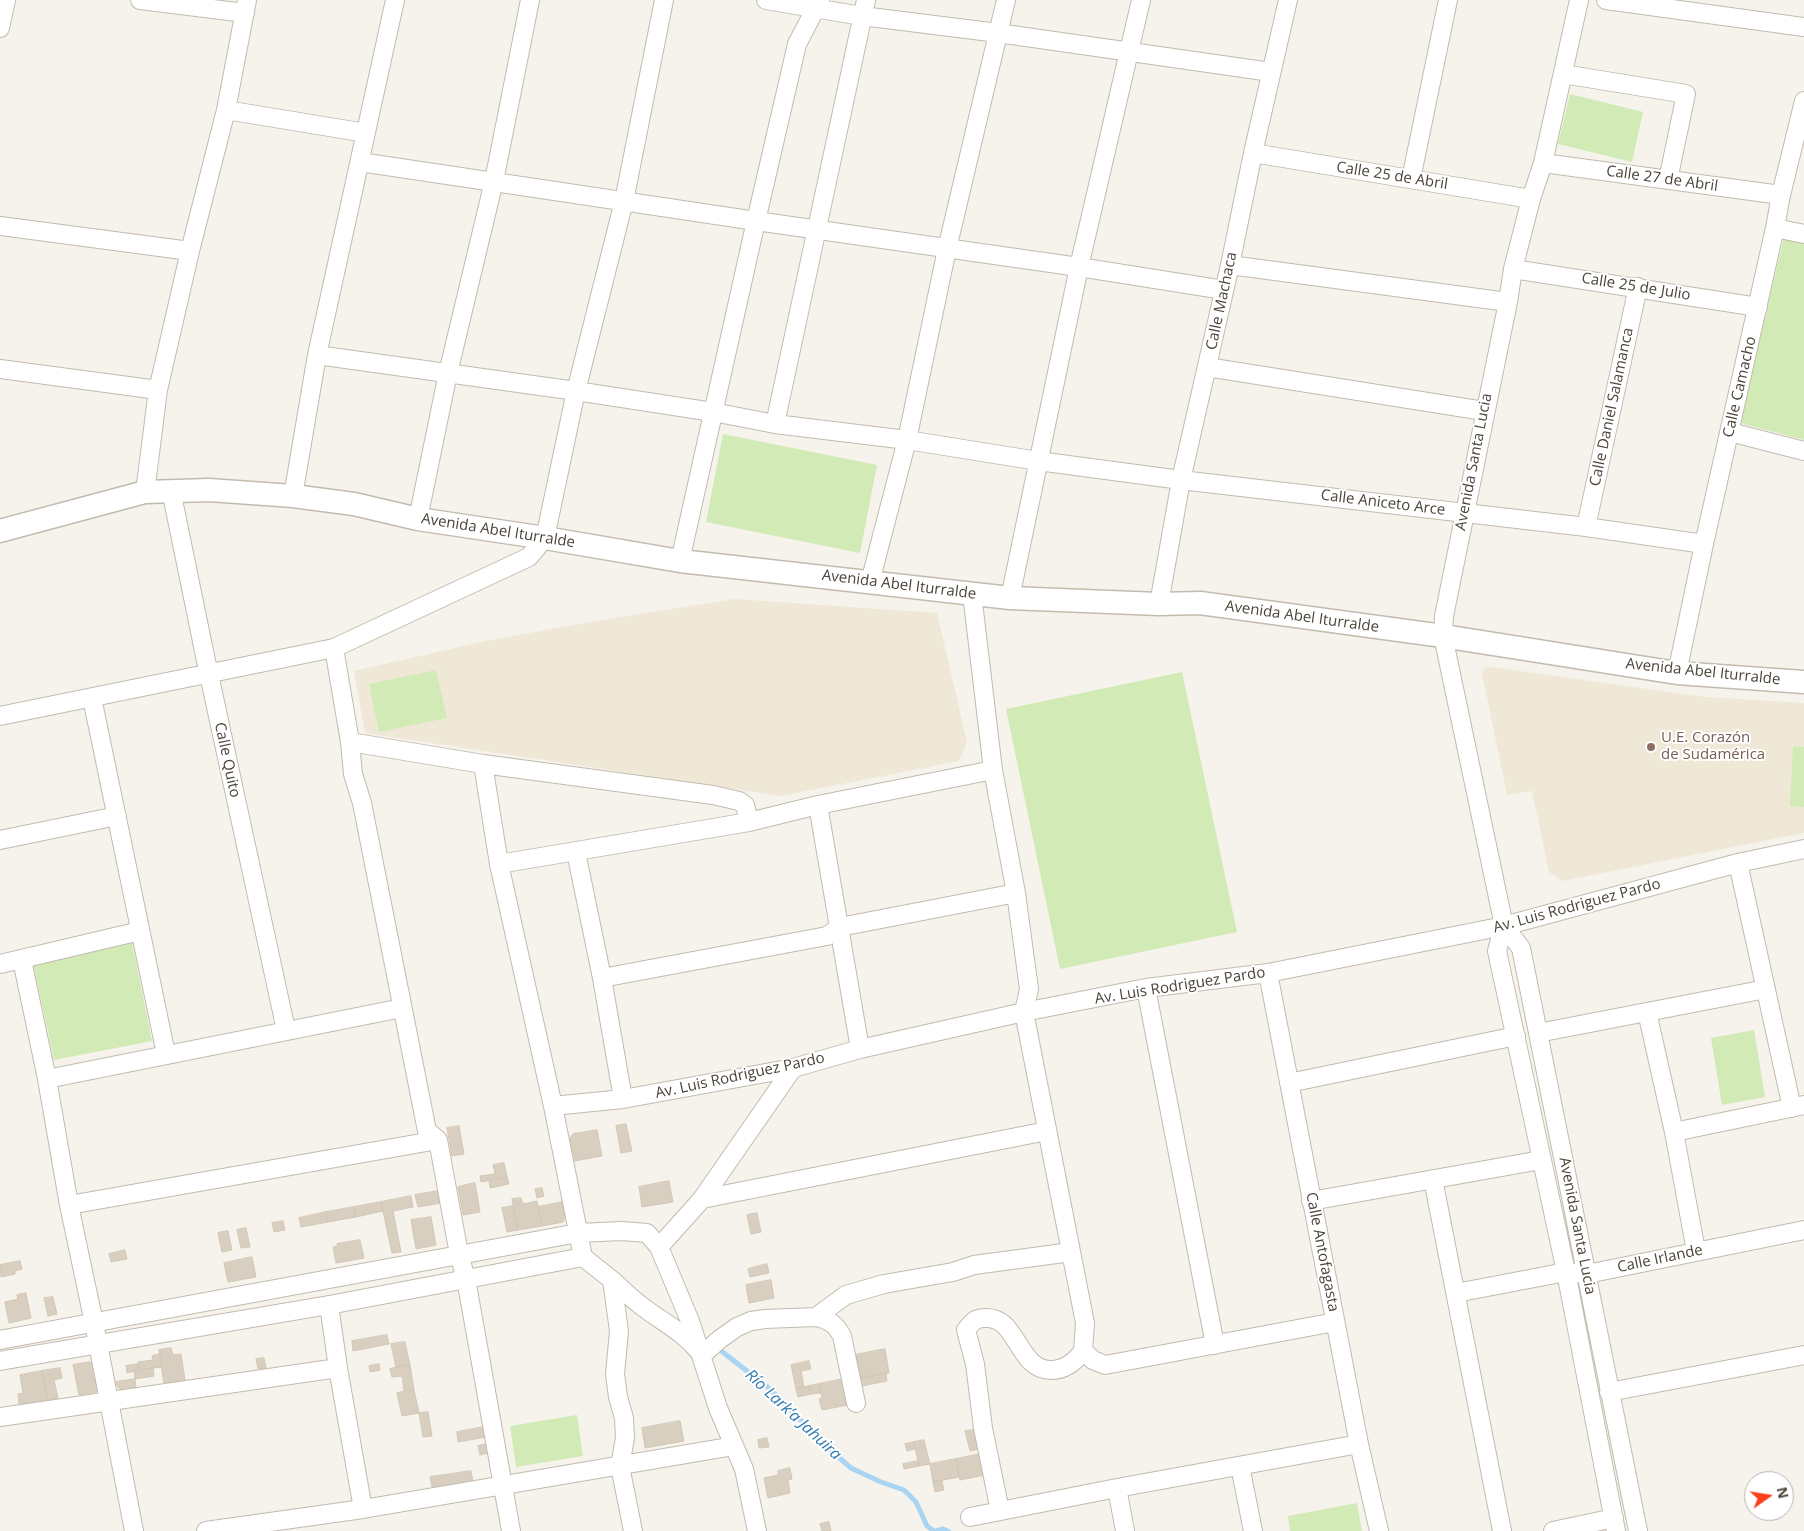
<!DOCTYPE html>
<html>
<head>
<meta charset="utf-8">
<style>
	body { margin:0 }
	#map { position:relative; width:1804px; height:1531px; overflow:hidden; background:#f6f3ec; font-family:"Open Sans",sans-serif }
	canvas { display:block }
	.north { position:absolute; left:1744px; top:1471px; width:50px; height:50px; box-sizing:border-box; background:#fff; border:1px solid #b7b4b0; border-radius:50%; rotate:77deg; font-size:14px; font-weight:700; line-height:20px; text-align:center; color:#4b4439 }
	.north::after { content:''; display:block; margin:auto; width:18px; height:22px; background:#fc3f1d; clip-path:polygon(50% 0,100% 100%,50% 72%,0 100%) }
</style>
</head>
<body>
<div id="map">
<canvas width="1804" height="1531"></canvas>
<div class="north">N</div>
</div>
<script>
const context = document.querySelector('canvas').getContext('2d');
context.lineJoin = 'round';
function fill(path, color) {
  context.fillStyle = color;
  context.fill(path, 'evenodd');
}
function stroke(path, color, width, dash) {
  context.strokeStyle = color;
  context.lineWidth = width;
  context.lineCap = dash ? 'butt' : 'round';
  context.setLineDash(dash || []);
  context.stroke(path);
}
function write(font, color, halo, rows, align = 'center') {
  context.font = font + ' "Open Sans",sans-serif';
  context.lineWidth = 4;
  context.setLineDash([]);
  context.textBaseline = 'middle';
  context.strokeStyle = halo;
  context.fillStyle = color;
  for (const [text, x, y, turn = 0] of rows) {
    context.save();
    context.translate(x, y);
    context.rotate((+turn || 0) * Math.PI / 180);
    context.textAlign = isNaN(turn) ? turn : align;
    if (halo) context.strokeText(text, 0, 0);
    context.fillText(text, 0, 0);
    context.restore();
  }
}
const education = new Path2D(`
	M 735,599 L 937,613 L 967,742 L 959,761 L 781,796 L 365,733 L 354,671 L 485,641 L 595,621 Z
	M 1491,667 L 1705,697 L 1804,703 L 1804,833 L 1562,881 L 1549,872 L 1532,791 L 1507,795 L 1482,673 L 1484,668 Z`);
const green = new Path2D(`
	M 1570,94 L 1643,112 L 1632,162 L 1558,144 Z
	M 1785,233 L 1804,238 L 1804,440 L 1740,423 Z
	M 723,434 L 877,465 L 860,553 L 706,522 Z
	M 436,670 L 447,718 L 379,732 L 369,684 Z
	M 1182,672 L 1237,932 L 1060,969 L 1006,709 Z
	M 1793,746 L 1804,747 L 1804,807 L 1790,806 Z
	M 131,937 L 152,1041 L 54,1060 L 32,958 Z
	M 1754,1030 L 1765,1097 L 1722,1105 L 1711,1038 Z
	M 577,1415 L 583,1456 L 516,1467 L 510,1426 Z
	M 1357,1503 L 1362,1531 L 1290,1531 L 1288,1516 Z`);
const stream = new Path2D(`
	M 720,1350 L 770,1389 L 827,1447 L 851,1468 L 881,1482 L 904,1490 L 916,1502 L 927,1526 L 934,1531
	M 936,1531 L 943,1529 L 948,1531`);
const building = new Path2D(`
	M 626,1124 L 632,1151 L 621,1153 L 616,1126 Z
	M 459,1126 L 464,1154 L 452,1156 L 447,1128 Z
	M 597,1130 L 602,1156 L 575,1161 L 570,1138 L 573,1134 Z
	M 504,1163 L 507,1177 L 481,1182 L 480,1176 L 495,1174 L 493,1165 Z
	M 507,1177 L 509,1184 L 490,1188 L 489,1181 Z
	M 669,1181 L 673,1202 L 642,1207 L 639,1187 Z
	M 475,1183 L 480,1212 L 463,1215 L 458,1187 Z
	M 542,1188 L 544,1196 L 537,1198 L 535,1189 Z
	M 438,1191 L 441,1203 L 418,1207 L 415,1195 Z
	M 411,1196 L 413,1207 L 393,1211 L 401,1252 L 392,1253 L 381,1202 Z
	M 521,1198 L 523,1204 L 537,1201 L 542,1226 L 518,1230 L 512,1199 Z
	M 381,1202 L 383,1211 L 356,1217 L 354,1207 Z
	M 562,1202 L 565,1218 L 563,1222 L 542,1226 L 538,1207 Z
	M 513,1206 L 518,1230 L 507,1232 L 502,1208 Z
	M 354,1207 L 356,1217 L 328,1222 L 326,1212 Z
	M 326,1212 L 328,1222 L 301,1227 L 299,1218 Z
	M 757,1213 L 761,1232 L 751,1234 L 747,1215 Z
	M 431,1217 L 436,1245 L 416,1249 L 411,1220 Z
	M 283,1221 L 285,1230 L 274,1232 L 272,1223 Z
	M 246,1228 L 250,1247 L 241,1248 L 237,1230 Z
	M 228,1231 L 232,1250 L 222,1252 L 218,1233 Z
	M 360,1240 L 364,1258 L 336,1263 L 333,1247 L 338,1246 L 337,1244 Z
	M 125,1250 L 127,1259 L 111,1262 L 109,1254 Z
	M 252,1257 L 256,1277 L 228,1282 L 224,1263 Z
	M 20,1261 L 22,1269 L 15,1271 L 15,1274 L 1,1277 L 0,1265 Z
	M 767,1264 L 769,1273 L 750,1277 L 748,1269 Z
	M 771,1280 L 774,1298 L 749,1303 L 746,1285 Z
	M 26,1293 L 31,1318 L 9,1323 L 5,1302 L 18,1299 L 17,1295 Z
	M 53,1297 L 57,1314 L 48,1316 L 44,1298 Z
	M 387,1335 L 389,1344 L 353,1351 L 352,1341 Z
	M 405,1342 L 410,1365 L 396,1368 L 391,1344 Z
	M 171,1348 L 173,1355 L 181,1354 L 185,1380 L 164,1384 L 159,1350 Z
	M 885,1349 L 889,1373 L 860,1378 L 855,1355 Z
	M 160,1354 L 162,1367 L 139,1370 L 138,1362 L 153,1360 L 152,1356 Z
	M 264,1358 L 266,1368 L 258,1369 L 256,1359 Z
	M 809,1361 L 811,1369 L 801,1371 L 804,1387 L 796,1389 L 791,1365 Z
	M 90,1362 L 95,1365 L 99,1388 L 96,1392 L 79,1395 L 73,1365 Z
	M 138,1364 L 139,1370 L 127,1373 L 126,1366 Z
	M 379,1364 L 380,1370 L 370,1372 L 369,1366 Z
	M 410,1365 L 414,1390 L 404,1391 L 402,1376 L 392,1377 L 390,1369 Z
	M 60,1368 L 62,1378 L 54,1380 L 58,1398 L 48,1400 L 42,1371 Z
	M 153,1368 L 154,1376 L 135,1379 L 134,1371 Z
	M 42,1371 L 48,1400 L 19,1404 L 18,1394 L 23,1393 L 20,1375 Z
	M 886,1373 L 887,1381 L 862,1386 L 860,1378 Z
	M 135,1379 L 136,1388 L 121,1390 L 117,1386 L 116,1382 Z
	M 843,1379 L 848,1405 L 822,1410 L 819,1399 L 822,1398 L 819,1384 Z
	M 819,1384 L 821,1393 L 811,1394 L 809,1386 Z
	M 809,1386 L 811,1394 L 798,1397 L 796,1389 Z
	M 414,1390 L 419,1413 L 402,1416 L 397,1393 Z
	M 428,1412 L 432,1436 L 423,1437 L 419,1413 Z
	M 680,1421 L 684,1441 L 645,1448 L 642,1428 Z
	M 484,1427 L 486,1437 L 458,1442 L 457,1432 Z
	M 975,1430 L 979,1449 L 970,1451 L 965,1431 Z
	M 767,1438 L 769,1447 L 759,1448 L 758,1440 Z
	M 924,1440 L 930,1464 L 919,1466 L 914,1442 Z
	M 914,1442 L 915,1449 L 907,1451 L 905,1444 Z
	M 487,1444 L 489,1453 L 480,1455 L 478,1446 Z
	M 980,1454 L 985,1475 L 960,1480 L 956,1459 Z
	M 956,1459 L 959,1477 L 933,1482 L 930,1464 Z
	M 918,1461 L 919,1466 L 904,1469 L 903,1464 Z
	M 790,1468 L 792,1479 L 788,1480 L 790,1493 L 768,1498 L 764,1478 L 778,1475 L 778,1471 Z
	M 471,1471 L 473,1482 L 432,1487 L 430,1477 Z
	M 942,1481 L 944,1490 L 935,1492 L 933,1482 Z
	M 829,1522 L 831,1531 L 822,1531 L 820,1524 Z`);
const minor = new Path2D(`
	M 140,0 L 245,13
	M 766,0 L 862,16 L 998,33 L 1271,72
	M 1579,0 L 1543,163 L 1531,199 L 1513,269 L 1508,302 L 1444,616 L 1443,636 L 1504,926 L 1497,951 L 1566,1272 L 1616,1531
	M 1606,0 L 1804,27
	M 0,28 L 6,0
	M 1563,74 L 1686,94 L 1668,180
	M 226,110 L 366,133
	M 1253,153 L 1531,199
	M 360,162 L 756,221 L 1079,267 L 1224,290
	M 1543,163 L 1781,195
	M 1411,179 L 1448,0
	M 0,226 L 190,251
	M 1775,228 L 1804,234
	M 1230,265 L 1508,302
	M 1513,269 L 1758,307
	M 317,355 L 576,391 L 713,412 L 775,424 L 907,440 L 1038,461 L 1181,480 L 1586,527 L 1704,544
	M 1207,367 L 1484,411
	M 0,369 L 158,390
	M 775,424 L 866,0
	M 1730,432 L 1804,451
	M 171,490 L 205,656 L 286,1030
	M 145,492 L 158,390 L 190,251 L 226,110 L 247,0
	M 293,496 L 317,355 L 395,0
	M 418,519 L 448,373 L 494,181 L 530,0
	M 1586,527 L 1638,287
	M 680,561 L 756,221 L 797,44 L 820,0
	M 870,582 L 907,440 L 947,249 L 1006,0
	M 972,594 L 993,770 L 1016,893 L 1029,989 L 1024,1012 L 1085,1323 L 1083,1351
	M 1010,598 L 1079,267 L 1141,0
	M 1159,604 L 1181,480 L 1230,265 L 1253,153 L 1288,0
	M 334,648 L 350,742 L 353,774 L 362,803 L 427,1131 L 438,1140 L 459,1254 L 466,1279 L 511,1531
	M 1677,673 L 1704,544 L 1775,228 L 1781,195 L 1804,101
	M 92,698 L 166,1054
	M 0,716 L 334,648 L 529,557 L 545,538 L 576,391 L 624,201 L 664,0
	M 350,742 L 483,764 L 713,795 L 739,801 L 745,805 L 749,822
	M 483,764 L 499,864 L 553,1106 L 583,1257 L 612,1280 L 619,1331 L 615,1374 L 618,1397 L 624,1418 L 625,1438 L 620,1466 L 633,1531
	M 818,805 L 860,1049
	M 0,840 L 117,816
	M 576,852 L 602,978 L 623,1099
	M 1738,863 L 1792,1108
	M 499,864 L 749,822 L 818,805 L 993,770
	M 1504,926 L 1521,948 L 1638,1531
	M 22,960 L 47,1079 L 69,1205 L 94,1323 L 134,1531
	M 0,964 L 140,931
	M 1268,973 L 1359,1444 L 1379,1531
	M 602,978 L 827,936 L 840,927 L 1016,893
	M 1146,988 L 1215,1345
	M 1647,1012 L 1674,1132 L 1696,1251
	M 1538,1033 L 1766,989
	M 47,1079 L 402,1008
	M 1289,1083 L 1516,1036
	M 553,1106 L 623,1099 L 793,1068 L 860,1049 L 1024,1012 L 1146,988 L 1268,973 L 1504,926 L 1738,863 L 1804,849
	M 1674,1132 L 1804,1105
	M 1433,1179 L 1502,1531
	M 702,1199 L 1047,1131
	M 1311,1201 L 1541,1160
	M 69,1205 L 438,1140
	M 612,1280 C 621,1288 629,1296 639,1304 C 663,1323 682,1330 702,1355 L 720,1339 L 737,1327 L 751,1321 L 765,1319 L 816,1317 L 846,1295 L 863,1290 L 884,1284 L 953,1272 L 974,1265 L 1071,1252
	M 1456,1293 L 1566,1272 L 1587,1274 L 1804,1230
	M 329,1305 L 338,1368 L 363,1509
	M 816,1317 C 829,1319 836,1325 842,1336 L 856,1403
	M 0,1340 L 578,1233 L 622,1231 L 647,1233 L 659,1247
	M 0,1361 L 329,1305 L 583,1257
	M 1609,1392 L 1804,1355
	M 0,1417 L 338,1368
	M 1240,1466 L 1253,1531
	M 1117,1488 L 1125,1531
	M 1000,1511 L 983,1428 L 975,1364 L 966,1330 C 972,1322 975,1318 985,1318 C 1018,1316 1017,1370 1051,1370 C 1065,1370 1075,1362 1083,1351 L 1093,1360 L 1105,1365 L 1335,1322
	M 970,1517 L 1117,1488 L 1359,1444
	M 206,1531 L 363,1509 L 734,1446
	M 757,1531 L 744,1469 L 718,1408 L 690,1321 L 659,1247 L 702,1199 L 793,1068
	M 1553,1531 L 1614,1518`);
const tertiary = new Path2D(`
	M 0,531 L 145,492 L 209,490 L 293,496 L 354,504 L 418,519 L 545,538 L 680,561 L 1010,598 L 1159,604 L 1200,603 L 1443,636 L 1677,673 L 1804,682`);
const markers = [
	[1651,747,5,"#8d6e63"]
];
const streetNames = [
	["Calle 25 de Abril",1392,176,9],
	["Calle 27 de Abril",1662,179,8],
	["Calle 25 de Julio",1636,287,9],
	["Calle Machaca",1222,301,-78],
	["Calle Camacho",1740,387,-77],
	["Calle Daniel Salamanca",1612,407,-78],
	["Avenida Santa Lucia",1474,462,-79],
	["Calle Aniceto Arce",1383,503,7],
	["Avenida Abel Iturralde",498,531,9],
	["Avenida Abel Iturralde",899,585,7],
	["Avenida Abel Iturralde",1302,617,8],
	["Avenida Abel Iturralde",1703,672,6],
	["Calle Quito",227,760,78],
	["Av. Luis Rodriguez Pardo",1577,906,-15],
	["Av. Luis Rodriguez Pardo",1180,986,-9],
	["Av. Luis Rodriguez Pardo",740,1076,-12],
	["Avenida Santa Lucia",1577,1226,79],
	["Calle Antofagasta",1322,1252,79],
	["Calle Irlande",1660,1259,-12]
];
const educationNames = [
	["U.E. Corazón",1661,738],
	["de Sudamérica",1661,755]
];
const waterNames = [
	["Río Lark’a Jahuira",793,1415,43]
];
fill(education, '#efe8d6');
fill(green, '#d2eab5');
stroke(stream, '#a9d4f2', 5);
fill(building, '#d8cfc1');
stroke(building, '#d3c7b4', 1);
stroke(minor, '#c2bbae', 20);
stroke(tertiary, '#c2bbae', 25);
stroke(minor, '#fff', 18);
stroke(tertiary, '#fff', 22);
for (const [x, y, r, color] of markers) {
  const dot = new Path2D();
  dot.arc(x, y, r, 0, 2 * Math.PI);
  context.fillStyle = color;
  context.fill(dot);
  stroke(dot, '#fff', 2);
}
write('15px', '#4b4439', '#fff', streetNames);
write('15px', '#785e54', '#fff', educationNames, 'left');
write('italic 16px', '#2e7ab2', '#fff', waterNames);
</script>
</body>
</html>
